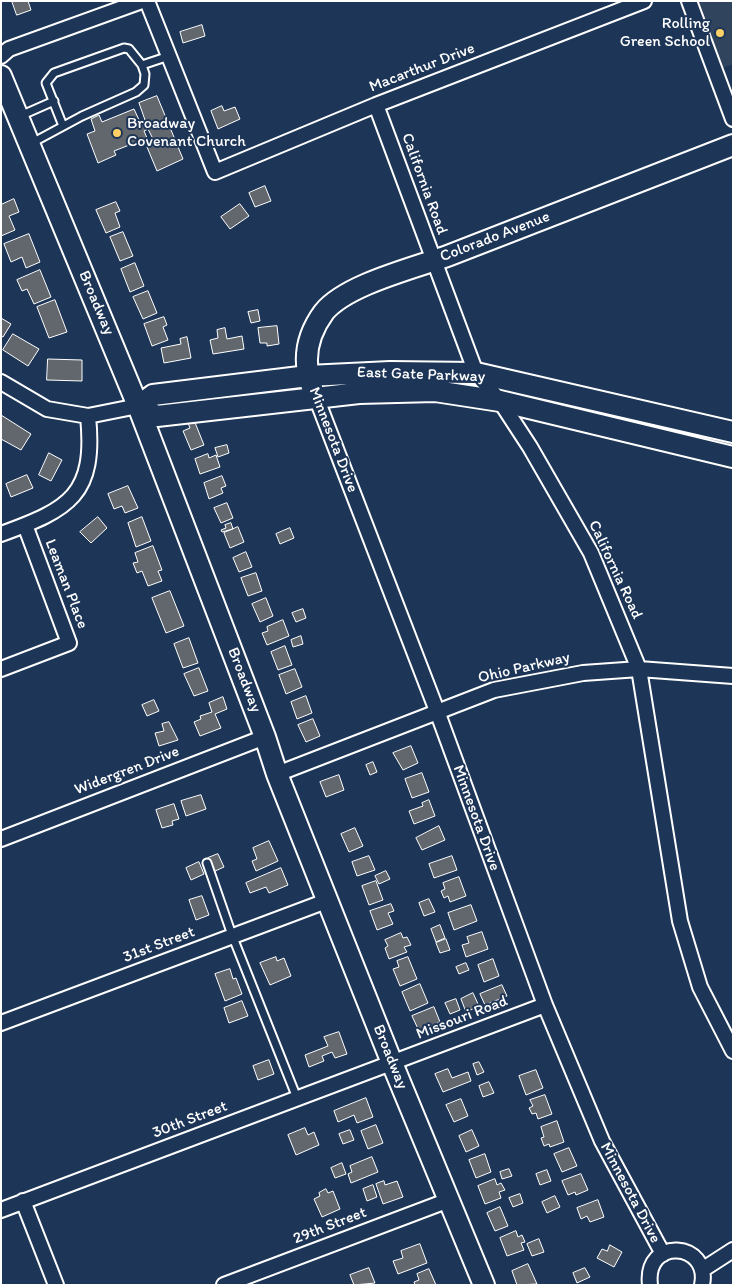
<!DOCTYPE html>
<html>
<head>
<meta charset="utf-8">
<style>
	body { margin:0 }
	#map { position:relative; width:734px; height:1286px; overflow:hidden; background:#1d3557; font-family:Itim,sans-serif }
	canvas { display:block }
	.frame { position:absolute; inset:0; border:2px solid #fff; pointer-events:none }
</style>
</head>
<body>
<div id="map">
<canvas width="734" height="1286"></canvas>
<div class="frame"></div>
</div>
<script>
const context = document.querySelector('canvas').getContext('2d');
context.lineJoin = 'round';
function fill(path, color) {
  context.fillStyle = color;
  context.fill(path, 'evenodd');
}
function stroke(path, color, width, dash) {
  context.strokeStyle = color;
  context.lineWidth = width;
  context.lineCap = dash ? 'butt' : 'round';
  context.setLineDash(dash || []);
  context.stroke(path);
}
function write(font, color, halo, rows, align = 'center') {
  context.font = font + ' Itim,sans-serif';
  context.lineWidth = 4;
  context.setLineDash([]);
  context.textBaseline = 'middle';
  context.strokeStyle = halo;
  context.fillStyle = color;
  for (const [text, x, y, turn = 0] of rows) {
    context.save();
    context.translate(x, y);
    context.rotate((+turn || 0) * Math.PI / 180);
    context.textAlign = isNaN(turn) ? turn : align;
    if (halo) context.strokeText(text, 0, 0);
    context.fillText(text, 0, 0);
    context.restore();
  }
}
const built = new Path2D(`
	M 695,1 L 733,1 L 733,64 L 720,69 Z`);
const building = new Path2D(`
	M 12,1 L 28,1 L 31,10 L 17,15 Z
	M 202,25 L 205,36 L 183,43 L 180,32 Z
	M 157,96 L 183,159 L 157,171 L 147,147 L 155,143 L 148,129 L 144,131 L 147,138 L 114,151 L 116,155 L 98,163 L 87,134 L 95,131 L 91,119 L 99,115 L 102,122 L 134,109 L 140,122 L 145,120 L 139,103 Z
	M 222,106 L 224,111 L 235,107 L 240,119 L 218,129 L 211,111 Z
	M 265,186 L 271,201 L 255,207 L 249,193 Z
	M 14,199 L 19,212 L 9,216 L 15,230 L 1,236 L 1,205 Z
	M 116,202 L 120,211 L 115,213 L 120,227 L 106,233 L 96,210 Z
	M 240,204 L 249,216 L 230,229 L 221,217 Z
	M 123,232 L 133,256 L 120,261 L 110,237 Z
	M 29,234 L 40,262 L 26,268 L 22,257 L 11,262 L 4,244 Z
	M 135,263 L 144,286 L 130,292 L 121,269 Z
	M 40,270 L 51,297 L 34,304 L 27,289 L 22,291 L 17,280 Z
	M 148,291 L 157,313 L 143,319 L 133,297 Z
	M 55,300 L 67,332 L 49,338 L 37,307 Z
	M 258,310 L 260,321 L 251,323 L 248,312 Z
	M 164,317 L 167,325 L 163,327 L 168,340 L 152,346 L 144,324 Z
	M 1,318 L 11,324 L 3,337 L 1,336 Z
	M 277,326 L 279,344 L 267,346 L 267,343 L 260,343 L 258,328 Z
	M 225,328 L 227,339 L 242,336 L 244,349 L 213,354 L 210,340 L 218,338 L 217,330 Z
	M 13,334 L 39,349 L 28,366 L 3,350 Z
	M 187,337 L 191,358 L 164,363 L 161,348 L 181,344 L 180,339 Z
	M 48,359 L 82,360 L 82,381 L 47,380 Z
	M 1,415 L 31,434 L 21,450 L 1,439 Z
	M 194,420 L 204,445 L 191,450 L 183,431 L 190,428 L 188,423 Z
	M 227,445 L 229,453 L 218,457 L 215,448 Z
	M 49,453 L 62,460 L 51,481 L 39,475 Z
	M 208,454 L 209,458 L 216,455 L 220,467 L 200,474 L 195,459 Z
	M 27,475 L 33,488 L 11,497 L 6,484 Z
	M 222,476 L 226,486 L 221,488 L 223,493 L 209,499 L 204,483 Z
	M 128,486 L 138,508 L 125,513 L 122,506 L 114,509 L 108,494 Z
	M 227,503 L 233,518 L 221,523 L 214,508 Z
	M 98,517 L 107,528 L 91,543 L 80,532 Z
	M 142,517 L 151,541 L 136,547 L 128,523 Z
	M 231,523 L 233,529 L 222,532 L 221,530 L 226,528 L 225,525 Z
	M 238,527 L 244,542 L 230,548 L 224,533 Z
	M 290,528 L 294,538 L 280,544 L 276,534 Z
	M 153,546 L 162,570 L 158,571 L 162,581 L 148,586 L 142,571 L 137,573 L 133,563 L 138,562 L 135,553 Z
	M 246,552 L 252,567 L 239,572 L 233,558 Z
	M 256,573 L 262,591 L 248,596 L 241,578 Z
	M 170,591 L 184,626 L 166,633 L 152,598 Z
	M 266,598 L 273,616 L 260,622 L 252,604 Z
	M 303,609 L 306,618 L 296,622 L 292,613 Z
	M 283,620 L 289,636 L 267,645 L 262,633 L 268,631 L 267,627 Z
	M 301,636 L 303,644 L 293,647 L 291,640 Z
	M 189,638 L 198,663 L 183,668 L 174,644 Z
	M 285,646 L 292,665 L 278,670 L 271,652 Z
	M 199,668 L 208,691 L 194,696 L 184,674 Z
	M 295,669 L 302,687 L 286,694 L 279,675 Z
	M 306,696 L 312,713 L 297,719 L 291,702 Z
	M 223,697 L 227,709 L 215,714 L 221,728 L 200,736 L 194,722 L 201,719 L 200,716 L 212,712 L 209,703 Z
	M 154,700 L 159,711 L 147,716 L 142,705 Z
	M 313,719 L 320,736 L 306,742 L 298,725 Z
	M 169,722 L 178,740 L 159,746 L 155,733 L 164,731 L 162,724 Z
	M 411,746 L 418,763 L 403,770 L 393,753 Z
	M 373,762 L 377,772 L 370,775 L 366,765 Z
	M 422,773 L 429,792 L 412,798 L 405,779 Z
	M 339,775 L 344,790 L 326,797 L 320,782 Z
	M 201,795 L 206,809 L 186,816 L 181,801 Z
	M 429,800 L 435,816 L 414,824 L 409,811 L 423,806 L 422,803 Z
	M 174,804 L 179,819 L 172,821 L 173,825 L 162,828 L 156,810 Z
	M 439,826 L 445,840 L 422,850 L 416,838 Z
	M 355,828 L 363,846 L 349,852 L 341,834 Z
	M 269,841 L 278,861 L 256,871 L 252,861 L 257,859 L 253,848 Z
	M 218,854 L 224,867 L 213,872 L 208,858 Z
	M 369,856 L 375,870 L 357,876 L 352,862 Z
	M 452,856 L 457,870 L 434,878 L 429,864 Z
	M 199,862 L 204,874 L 191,880 L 186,868 Z
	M 281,868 L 288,885 L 269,893 L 266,887 L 250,893 L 246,883 Z
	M 386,871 L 390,879 L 379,884 L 375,876 Z
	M 459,877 L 466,896 L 450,902 L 448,896 L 444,898 L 441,891 L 445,889 L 443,883 Z
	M 376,881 L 383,900 L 369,905 L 362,886 Z
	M 202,896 L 209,915 L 196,920 L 189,900 Z
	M 429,899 L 435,912 L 424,916 L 419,903 Z
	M 391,904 L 394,911 L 388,913 L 393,924 L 377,930 L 370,911 Z
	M 471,905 L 477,921 L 454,930 L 448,913 Z
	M 440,925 L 445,938 L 436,942 L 431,929 Z
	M 482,932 L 488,949 L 466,957 L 462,945 L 469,943 L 467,937 Z
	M 401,933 L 403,938 L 407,937 L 411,945 L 404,947 L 407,952 L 389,959 L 385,948 L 388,946 L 385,940 Z
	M 446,939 L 450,950 L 440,953 L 436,943 Z
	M 276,957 L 277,961 L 284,958 L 291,976 L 270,985 L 260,963 Z
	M 408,957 L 417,979 L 400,986 L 393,969 L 399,967 L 397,961 Z
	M 493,959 L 499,976 L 484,982 L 478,965 Z
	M 466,963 L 469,970 L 459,974 L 456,967 Z
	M 230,969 L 233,979 L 236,978 L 242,994 L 225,1001 L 215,974 Z
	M 420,984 L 428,1003 L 410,1011 L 402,992 Z
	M 502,985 L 507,996 L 485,1005 L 480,994 Z
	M 473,993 L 479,1006 L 466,1012 L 461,999 Z
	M 456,999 L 460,1010 L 450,1014 L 445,1003 Z
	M 242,1001 L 248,1016 L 229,1023 L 224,1008 Z
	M 434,1007 L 440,1022 L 419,1031 L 412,1016 Z
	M 339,1032 L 347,1054 L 335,1058 L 332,1052 L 322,1056 L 324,1061 L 309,1067 L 305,1055 L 328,1046 L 324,1037 Z
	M 269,1060 L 274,1074 L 258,1080 L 253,1066 Z
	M 479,1062 L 484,1072 L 477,1075 L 473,1064 Z
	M 448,1069 L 452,1078 L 468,1072 L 471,1081 L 443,1092 L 435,1074 Z
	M 536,1070 L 543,1088 L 526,1095 L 519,1076 Z
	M 489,1082 L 494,1093 L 483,1097 L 479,1086 Z
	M 545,1095 L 552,1114 L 538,1119 L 536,1113 L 532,1114 L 529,1108 L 533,1106 L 530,1100 Z
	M 366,1098 L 373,1117 L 357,1123 L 354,1115 L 338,1122 L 334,1111 Z
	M 461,1099 L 468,1116 L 454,1122 L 446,1105 Z
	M 557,1121 L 564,1142 L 550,1147 L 549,1144 L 544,1146 L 541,1138 L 544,1137 L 541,1127 Z
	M 376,1125 L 383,1143 L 368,1149 L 361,1131 Z
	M 305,1128 L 308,1135 L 314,1132 L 319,1145 L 296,1155 L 288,1135 Z
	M 350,1130 L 354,1140 L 343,1144 L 339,1134 Z
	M 472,1130 L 479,1146 L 466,1152 L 459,1136 Z
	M 569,1148 L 577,1166 L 562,1172 L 554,1154 Z
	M 485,1154 L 491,1172 L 476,1178 L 469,1160 Z
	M 372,1157 L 378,1172 L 351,1183 L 348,1174 L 352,1172 L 350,1166 Z
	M 342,1163 L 346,1174 L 335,1178 L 331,1168 Z
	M 509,1169 L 512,1176 L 502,1179 L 500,1172 Z
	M 547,1170 L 551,1181 L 540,1185 L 536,1174 Z
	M 581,1174 L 588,1190 L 576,1195 L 575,1192 L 568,1195 L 562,1181 Z
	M 495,1179 L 497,1185 L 501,1183 L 505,1190 L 499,1192 L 501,1198 L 485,1204 L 478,1186 Z
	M 384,1181 L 385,1185 L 397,1181 L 403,1197 L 383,1204 L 376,1184 Z
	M 373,1185 L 377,1197 L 367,1201 L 363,1189 Z
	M 326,1189 L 328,1193 L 333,1191 L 340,1209 L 322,1217 L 314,1199 L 320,1196 L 319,1193 Z
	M 520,1194 L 523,1203 L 513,1207 L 509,1198 Z
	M 555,1196 L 560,1207 L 547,1213 L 542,1202 Z
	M 598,1200 L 604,1217 L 590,1222 L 587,1216 L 581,1219 L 577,1208 Z
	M 500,1207 L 508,1226 L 495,1231 L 487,1213 Z
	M 516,1231 L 518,1237 L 522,1235 L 525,1242 L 521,1243 L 524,1250 L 507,1256 L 500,1238 Z
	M 539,1239 L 544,1252 L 532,1256 L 527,1244 Z
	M 420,1244 L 427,1263 L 398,1274 L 393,1261 L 403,1258 L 401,1251 Z
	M 610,1245 L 622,1252 L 614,1267 L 597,1258 L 602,1249 L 607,1251 Z
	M 528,1264 L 537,1284 L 517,1285 L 512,1271 Z
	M 369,1268 L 375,1283 L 354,1285 L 350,1275 Z
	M 585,1268 L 590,1277 L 577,1283 L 573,1273 Z
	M 429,1269 L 436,1285 L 415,1285 L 414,1282 L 419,1280 L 417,1274 Z`);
const lane = new Path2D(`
	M 142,65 L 169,56
	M 20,116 L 54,101
	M 30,144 L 82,116 L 136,92 L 144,85 L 145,74 L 142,65 L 129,49 L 124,48 L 54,73 L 46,83 L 63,126
	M 207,863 L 232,935 L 297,1098`);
const street = new Path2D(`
	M 147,1 L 215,172 L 376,105 L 644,1
	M 689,1 L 733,119
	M 1,56 L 9,49 L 142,1
	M 376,105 L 476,373 L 500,401 L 530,447 L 591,553 L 639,669 L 680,921 L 700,987 L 733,1051
	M 1,382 L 47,409 L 88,416 L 138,406
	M 316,397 L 437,711 L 545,1005 L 602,1141 L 663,1254
	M 1,534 C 70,509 96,495 88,416
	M 1,669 L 69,643 L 25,525
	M 277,774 L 494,690 L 583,673 L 639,669 L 733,676
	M 1,839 L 265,737
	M 1,1023 L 329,900
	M 23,1201 L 56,1285
	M 1,1210 L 545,1005
	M 702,1270 L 733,1250
	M 224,1285 L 449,1200
	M 650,1285 C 644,1236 711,1242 702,1285`);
const secondary = new Path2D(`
	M 1,76 L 138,406 L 265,737 L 277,774 L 392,1063 L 484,1285
	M 312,387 C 302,360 307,335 324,312 C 347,284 415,268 450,255 C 544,218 639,182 733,145
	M 138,406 L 153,395 L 308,376 L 390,372 L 476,373 L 733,432
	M 138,406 L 157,416 L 359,393 L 435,391 L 500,401 L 733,457`);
const markers = [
	[720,33,5,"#ffd166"],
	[117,133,5,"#ffd166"]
];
const poiNames = [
	["Rolling",710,24],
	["Green School",710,42],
	["Broadway",127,124,"left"],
	["Covenant Church",127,142,"left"]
];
const streetNames = [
	["Macarthur Drive",422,68,-21],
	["California Road",424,184,70],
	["Colorado Avenue",495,237,-21],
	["Broadway",96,303,67],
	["East Gate Parkway",421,375,2],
	["Minnesota Drive",333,440,69],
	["California Road",615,570,65],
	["Leaman Place",66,584,69],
	["Ohio Parkway",524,668,-13],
	["Broadway",244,680,69],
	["Widergren Drive",127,771,-21],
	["Minnesota Drive",476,818,70],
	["31st Street",159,945,-21],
	["Missouri Road",462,1018,-21],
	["Broadway",390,1057,68],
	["30th Street",190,1120,-21],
	["Minnesota Drive",630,1193,62],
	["29th Street",330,1226,-21]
];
fill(built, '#31445d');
fill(building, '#61676c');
stroke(building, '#fff', 1);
stroke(lane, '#fff', 11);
stroke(street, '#fff', 18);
stroke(secondary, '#fff', 24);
stroke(lane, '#1d3557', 7);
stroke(street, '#1d3557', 14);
stroke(secondary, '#1d3557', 20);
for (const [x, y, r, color] of markers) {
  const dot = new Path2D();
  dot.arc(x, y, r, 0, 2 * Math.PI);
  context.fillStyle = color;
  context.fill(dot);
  stroke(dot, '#1d3557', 2);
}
write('16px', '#fff', '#1d3557', poiNames, 'right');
write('16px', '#fff', '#1d3557', streetNames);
</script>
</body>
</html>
